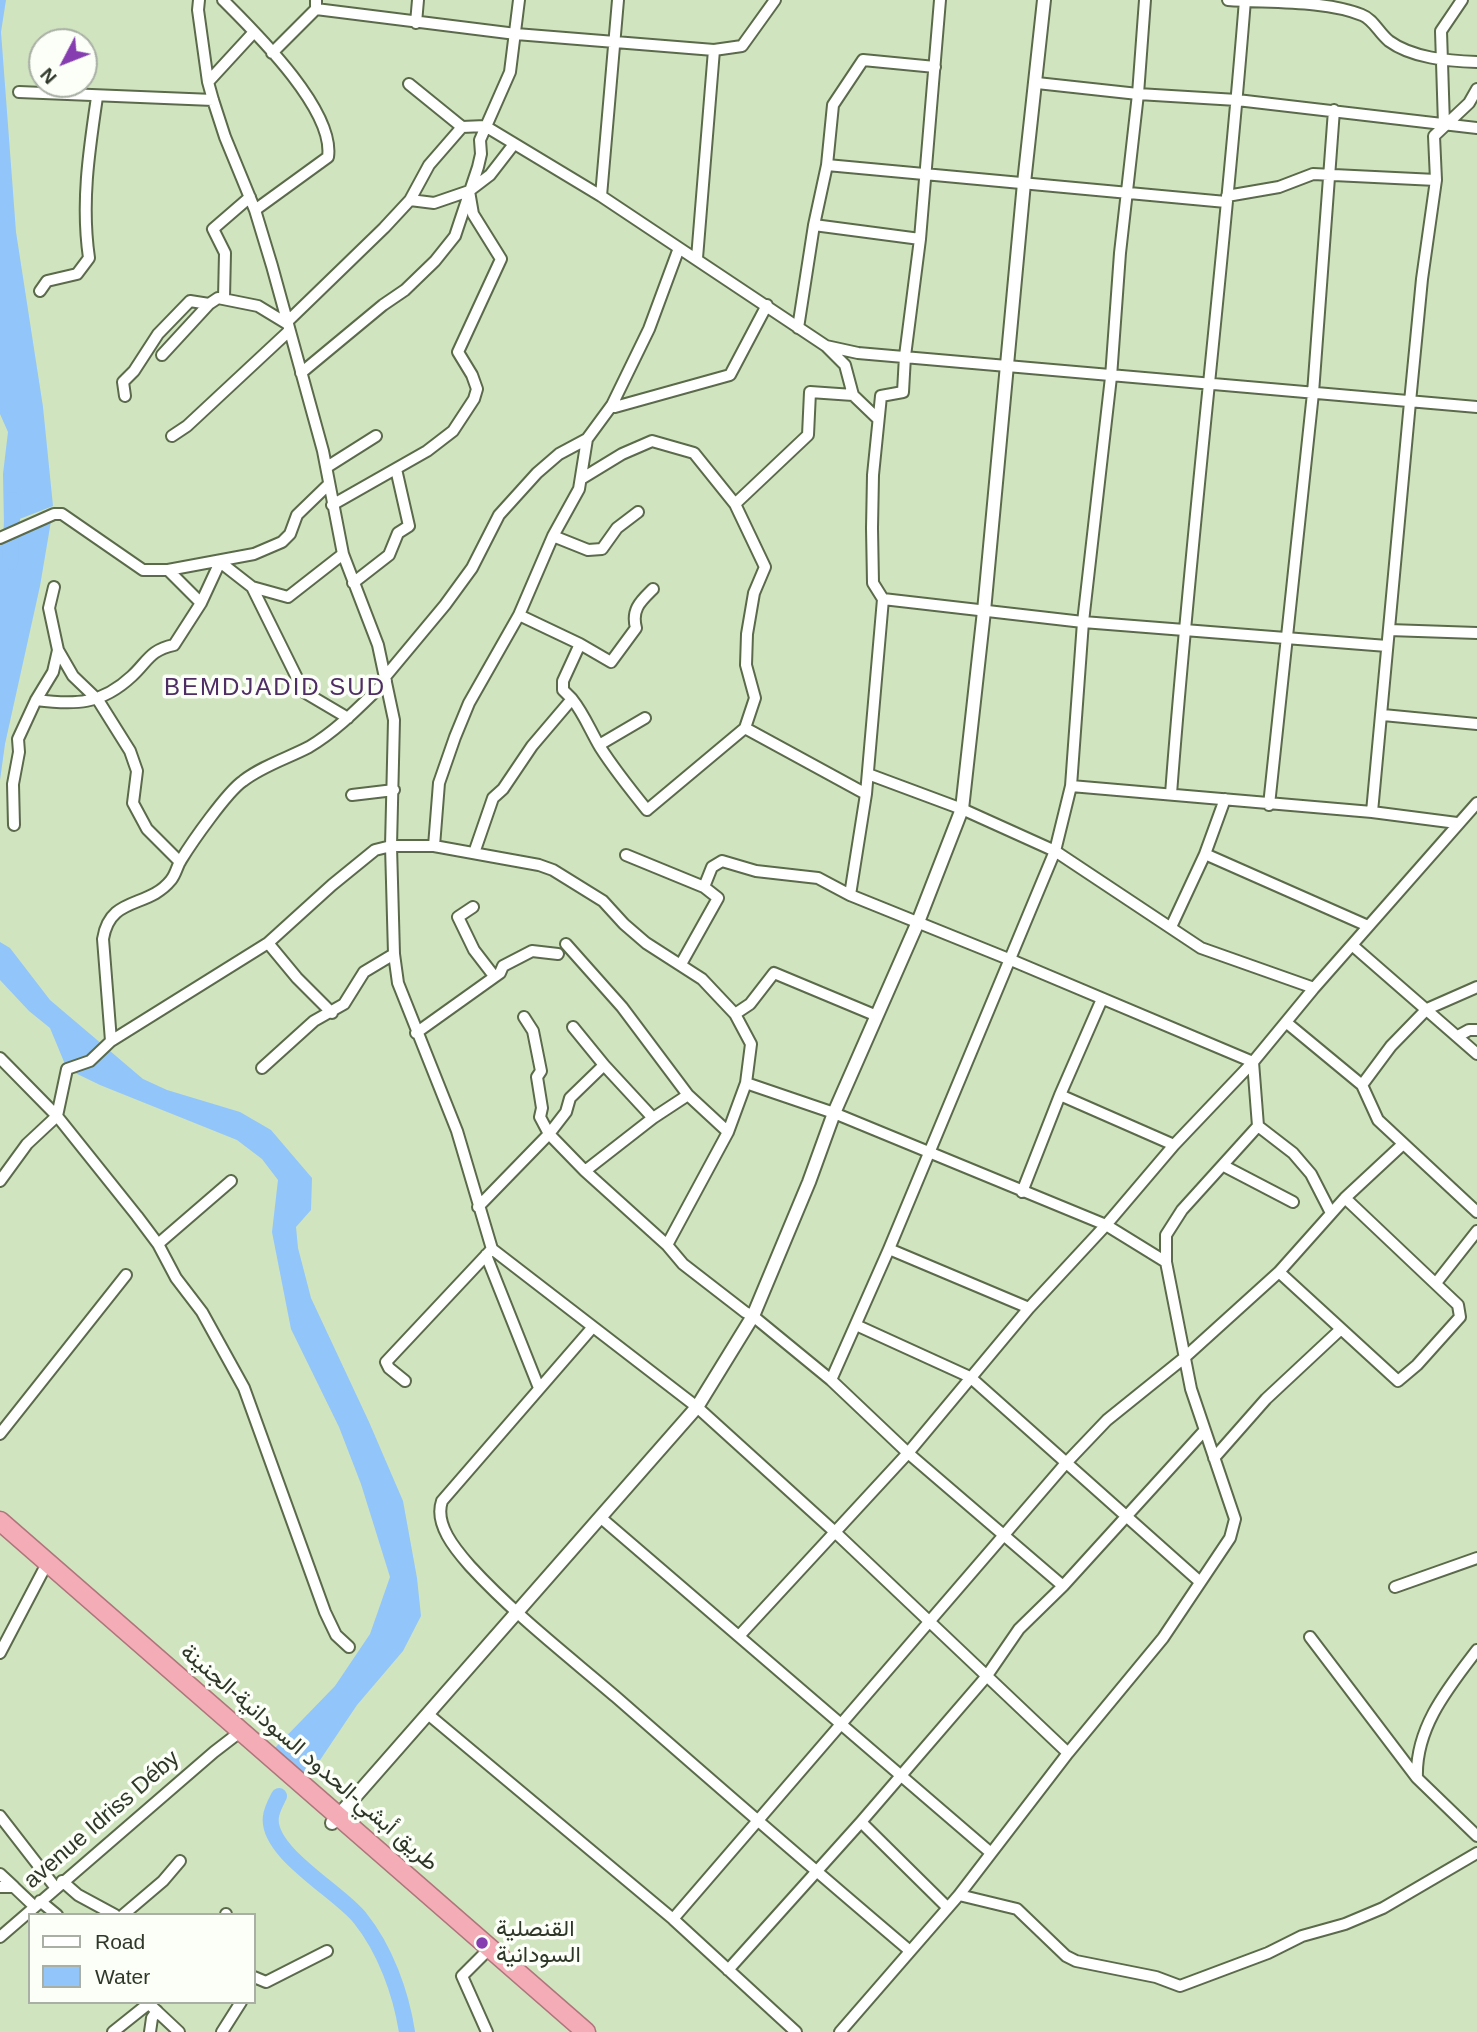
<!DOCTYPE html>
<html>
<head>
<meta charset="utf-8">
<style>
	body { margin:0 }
	#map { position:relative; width:1477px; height:2032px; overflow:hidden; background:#d0e4bf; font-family:Helvetica,sans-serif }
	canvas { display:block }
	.legend { position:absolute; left:28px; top:1913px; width:228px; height:91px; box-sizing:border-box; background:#fbfff7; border:2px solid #a9afa5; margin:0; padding:9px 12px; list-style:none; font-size:21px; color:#2f3729 }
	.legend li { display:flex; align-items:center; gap:14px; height:35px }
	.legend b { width:35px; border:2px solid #a9afa5 }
	.north { position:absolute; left:28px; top:28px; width:70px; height:70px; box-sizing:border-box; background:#fbfff7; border:2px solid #a9afa5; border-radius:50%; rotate:228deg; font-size:19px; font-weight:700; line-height:28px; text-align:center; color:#2f3729 }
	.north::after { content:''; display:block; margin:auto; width:24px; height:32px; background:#853db0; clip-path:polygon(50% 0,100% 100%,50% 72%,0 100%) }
</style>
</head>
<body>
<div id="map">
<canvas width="1477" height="2032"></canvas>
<ul class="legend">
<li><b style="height:9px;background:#fff"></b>Road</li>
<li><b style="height:19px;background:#92c5fa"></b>Water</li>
</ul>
<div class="north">N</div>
</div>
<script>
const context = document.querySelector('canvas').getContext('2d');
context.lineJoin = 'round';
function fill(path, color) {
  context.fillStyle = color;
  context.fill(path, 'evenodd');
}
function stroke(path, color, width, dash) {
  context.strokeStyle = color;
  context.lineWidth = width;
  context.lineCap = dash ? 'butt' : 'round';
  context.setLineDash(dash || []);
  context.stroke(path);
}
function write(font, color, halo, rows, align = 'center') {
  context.font = font + ' Helvetica,Vazirmatn,sans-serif';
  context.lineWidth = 7;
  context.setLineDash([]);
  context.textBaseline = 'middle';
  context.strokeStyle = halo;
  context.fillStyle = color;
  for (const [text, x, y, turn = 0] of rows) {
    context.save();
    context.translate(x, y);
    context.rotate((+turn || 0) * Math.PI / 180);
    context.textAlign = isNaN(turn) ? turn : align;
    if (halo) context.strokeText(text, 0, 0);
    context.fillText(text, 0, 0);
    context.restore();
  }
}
const water = new Path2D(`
	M 0,0 L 6,0 L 1,32 L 16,232 L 43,407 L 53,506 L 4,525 L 3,474 L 8,432 L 0,414 Z
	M 51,521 L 40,586 L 5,744 L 0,780 L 0,545 Z
	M 0,942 L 10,948 L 50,1000 L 143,1079 L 167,1090 L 240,1112 L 271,1130 L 312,1178 L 311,1210 L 296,1227 L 298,1248 L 311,1298 L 369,1422 L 403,1501 L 417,1578 L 421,1616 L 403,1651 L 357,1705 L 306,1781 L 271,1752 L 335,1686 L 370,1634 L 390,1577 L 361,1484 L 339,1427 L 291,1329 L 272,1232 L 278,1180 L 262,1159 L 237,1140 L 100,1085 L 67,1069 L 50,1028 L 29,1011 L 0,980 Z`);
const river = new Path2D(`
	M 10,562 L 13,500
	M 279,1796 C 276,1802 272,1809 271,1816 C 265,1852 340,1892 360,1918 C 385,1949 401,1993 407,2032`);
const minor = new Path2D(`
	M 199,0 L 198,10 L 208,82 L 213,100 L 225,137 L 255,210 L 272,266 L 323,451 L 343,554 L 378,645 L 394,720 L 391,846 L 394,954 L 398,983 L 457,1131 L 492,1249 L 697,1407 L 836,1533 L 1068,1753
	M 223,0 C 255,32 335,110 328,157 L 255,210
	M 940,0 L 920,239 L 905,356 L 903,392 L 881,396 L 873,475 L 872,528 L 873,583 L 883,599 L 866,794 L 850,895 L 1011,960 L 1253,1062 L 1258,1126 L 1293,1153 L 1311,1174 L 1331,1213
	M 1228,0 C 1268,3 1325,0 1362,15 C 1373,19 1379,33 1389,41 C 1412,58 1448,61 1477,62
	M 316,9 L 516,34 L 714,50 L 742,46 L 775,0
	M 416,23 L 418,0
	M 272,53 L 316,9 L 316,0
	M 208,82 L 254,32
	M 1037,83 L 1138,94 L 1237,100 L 1477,128
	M 409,84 L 462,127
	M 19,92 L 213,100
	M 1444,125 L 1441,31 L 1462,0
	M 827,165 L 1226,202
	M 601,196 L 618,0
	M 1227,196 L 1279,187 L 1313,174 L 1436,180
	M 410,200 L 434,203 L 469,191
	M 814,225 L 920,239
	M 697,258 L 714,50
	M 40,291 L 47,281 L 77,274 L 89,258 C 81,203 89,151 97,97
	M 224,298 L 225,253 L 213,229 L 250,197
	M 798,328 L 814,225 L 827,165 L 833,105 L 863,60 L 935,67
	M 826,346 L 858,353 L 1477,407
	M 162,355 L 209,304 L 218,298 L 258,306 L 286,323 L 384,228 L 410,200 L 429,165 L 462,127 L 485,126 L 601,196 L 826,346 L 845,365 L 853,395 L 878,419
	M 301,373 L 383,305 L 405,290 L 435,261 L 455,236 L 478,167 L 481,154 L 480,140 L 510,72 L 519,0
	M 125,396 L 123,382 L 134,371 L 158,334 L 190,301 L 209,304
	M 612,405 L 615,407 L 730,375 L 767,305
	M 172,436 L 187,426 L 289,331
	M 327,467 L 376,436
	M 581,479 L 622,454 L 652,441 L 694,453 L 735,504
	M 332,505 L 427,451 L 453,431 L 474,399 L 477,389 L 472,375 L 458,352 L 501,259 L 473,214 L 469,191 L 490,175 L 514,144
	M 553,536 L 588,550 L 602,549 L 617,528 L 638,512
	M 0,538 L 54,514 L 62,514 L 143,570 L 168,570 L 201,603
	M 168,570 L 254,554 L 282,542 L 290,534 L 297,515 L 329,484
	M 353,583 L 389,555 L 398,533 L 409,526 L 396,469
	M 54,587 L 49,608 L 58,650 L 73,676 L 98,700 L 130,751 L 137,771 L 133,803 L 147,829 L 180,862
	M 252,587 L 304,692 L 348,718
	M 883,599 L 1083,622 L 1387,646
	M 1389,630 L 1477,633
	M 580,644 L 611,662 L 636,628 C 631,609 641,601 653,589
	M 385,677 L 445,605 L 472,568 L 499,515 L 537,473 L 559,454 L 587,439
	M 572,699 C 584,714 590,730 600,747 C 614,769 630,789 647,810 L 745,728 L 755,698 L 746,665 L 747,634 L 754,593 L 765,567 L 735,504 L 808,435 L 810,392 L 853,395
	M 36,700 C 75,705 101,705 132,676 C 148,661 150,650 174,645 L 201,603 L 220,562 L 252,587 L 288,597 L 343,554
	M 1383,715 L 1477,724
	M 745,728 L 866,794
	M 599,745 L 645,718
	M 868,774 L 962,809 L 1055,851 L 1201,948 L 1314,988
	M 1071,786 L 1372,812 L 1457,823
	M 1171,794 C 1191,529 1224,265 1245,0
	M 352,795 L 394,790
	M 1225,799 L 1205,854 L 1368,926
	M 1269,805 L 1313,393 L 1334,110
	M 1372,812 L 1410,402 L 1422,279 L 1436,180 L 1434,136 L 1469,103 L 1477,89
	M 14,825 L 13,784 L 19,752 L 18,739 L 36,700 L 53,672 L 58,650
	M 434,846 L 439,783 L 455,737 L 469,703 L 519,615 L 553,536 L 579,489 L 587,439 L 612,405 L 649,329 L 679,248
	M 474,853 L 493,798 L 503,789 L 532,746 L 572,699 L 563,690 L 563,681 L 580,644 L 519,615
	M 626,855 L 704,887 L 718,898 L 681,964
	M 704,887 L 712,867 L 722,861 L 756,871 L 818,878 L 850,895
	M 473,907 L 458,917 L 474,950 L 494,976
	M 1171,927 L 1205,854
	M 268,943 L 297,978 L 332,1013
	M 566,944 L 622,1007 L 688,1095 L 728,1132
	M 1352,945 L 1477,1054
	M 735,1014 L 750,1004 L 774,973 L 877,1016
	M 524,1017 L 533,1031 L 541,1071 L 537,1077 L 542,1108 L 540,1117 L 549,1134 L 585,1171 L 667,1245 L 683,1264 L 745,1312 L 753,1316 L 831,1380 L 908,1453 L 1063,1586
	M 1287,1023 L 1362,1085 L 1378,1120 L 1477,1212
	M 573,1027 L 604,1065 L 653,1118 L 585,1171
	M 416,1033 L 500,973 L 503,966 L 532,951 L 558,954
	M 1458,1036 L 1469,1030 L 1477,1030
	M 111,1041 L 103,939 C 110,895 148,909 171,880 C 176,874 177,866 181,860 C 192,842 227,792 243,781 C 262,766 288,758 309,747 C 338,730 362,704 386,681
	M 0,1058 L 57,1116 L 137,1216 L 158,1244 L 176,1278 L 202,1312 L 244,1388 L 325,1612 L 336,1635 L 349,1647
	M 262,1068 L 314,1021 L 344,1004 L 364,972 L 394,954
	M 746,1083 L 834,1113 L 1106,1225 L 1166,1262
	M 1362,1085 L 1391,1046 L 1427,1009 L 1477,987
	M 1060,1095 L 1174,1145
	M 653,1118 L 688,1095
	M 1224,1166 L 1293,1202
	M 0,1181 L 27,1144 L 57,1116 L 67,1069 L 90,1061 L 111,1041 L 268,943 L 332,885 L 375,850 L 391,846 L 434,846 L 539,865 L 553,870 L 603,901 L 624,924 L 646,943 L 702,979 L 735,1014 L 751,1044 L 746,1083 L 728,1132 L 667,1245
	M 1022,1192 L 1060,1095 L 1102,999
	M 478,1207 L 549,1134 L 566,1112 L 570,1098 L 604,1065
	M 158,1244 L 231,1181
	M 889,1249 L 1029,1308
	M 486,1255 L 539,1388
	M 1279,1272 L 1345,1198 L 1402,1145
	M 1436,1283 L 1477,1231
	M 856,1325 L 970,1377 L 1199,1581
	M 592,1328 L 442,1501 C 434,1524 455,1549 470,1566 C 514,1614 567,1655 616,1697 C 713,1782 811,1867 910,1951
	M 831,1380 L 889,1249 L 1055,851 L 1071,786 L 1083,622 L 1111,377 L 1120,253 L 1138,94 L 1145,0
	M 405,1381 L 389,1368 L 386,1362 L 492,1249
	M 0,1434 L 126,1275
	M 1214,1458 L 1266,1399 L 1341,1329
	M 600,1517 L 991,1853
	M 1395,1587 L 1477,1558
	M 739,1636 L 908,1453 L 1029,1308 L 1106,1225 L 1174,1145 L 1253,1062 L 1314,988 L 1477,803
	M 1310,1637 L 1417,1778
	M 1477,1650 C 1448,1688 1415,1728 1417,1778 L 1477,1836
	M 0,1653 L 43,1571
	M 429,1715 L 673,1919 L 796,2032
	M 0,1816 L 55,1887
	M 861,1822 L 947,1907
	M 0,1874 L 14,1887
	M 62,1881 L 78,1895 L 115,1915
	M 0,1887 L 14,1887 L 34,1906
	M 959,1895 L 1017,1909 L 1066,1956 L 1076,1961 L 1156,1977 L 1180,1986 L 1268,1953 L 1302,1936 L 1345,1924 L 1383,1908 L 1477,1853
	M 40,1901 L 57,1915
	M 123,1915 L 163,1881 L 180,1861
	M 226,1915 L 226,1914
	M 673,1919 L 1066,1463 L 1107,1420 L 1184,1358 L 1279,1272 L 1398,1381 L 1417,1365 L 1460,1317 L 1458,1305 L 1345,1198
	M 0,1937 L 214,1752 L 240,1732
	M 483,1955 L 462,1976 L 487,2032
	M 728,1970 L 861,1822 L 986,1677 L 1019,1629 L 1063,1586 L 1204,1431
	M 254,1977 L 266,1982 L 327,1951
	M 147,2002 L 179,2032
	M 113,2032 L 148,2004
	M 150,2032 L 152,2018 L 157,2011
	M 222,2032 L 241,2002
	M 840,2032 L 959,1895 L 1068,1753 L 1163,1638 L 1230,1538 L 1235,1519 L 1191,1389 L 1166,1262 L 1166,1235 L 1182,1210 L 1258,1126`);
const tertiary = new Path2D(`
	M 332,1823 L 697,1407 L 753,1316 L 809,1182 L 834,1113 L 918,922 L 962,809 L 984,611 L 1024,183 L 1044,0`);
const trunk = new Path2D(`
	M 0,1521 L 586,2032`);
const markers = [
	[482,1943,7,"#853db0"]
];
const streetNames = [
	["طريق أبشي-الحدود السودانية-الجنينة",309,1758,41],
	["avenue Idriss Déby",102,1820,-41]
];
const poiNames = [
	["القنصلية",496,1930],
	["السودانية",496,1956]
];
const neighbourhoodNames = [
	["BEMDJADID SUD",275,688]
];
fill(water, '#92c5fa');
stroke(river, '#92c5fa', 16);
stroke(minor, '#5a6a4a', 14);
stroke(tertiary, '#5a6a4a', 16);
stroke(trunk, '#ad767a', 21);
stroke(minor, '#fff', 10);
stroke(tertiary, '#fff', 12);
stroke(trunk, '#f4acb7', 18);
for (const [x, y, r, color] of markers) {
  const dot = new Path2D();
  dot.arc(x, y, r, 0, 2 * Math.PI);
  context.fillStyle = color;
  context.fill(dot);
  stroke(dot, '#fbfff7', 2.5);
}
write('23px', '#2f3729', '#fbfff7', streetNames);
write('23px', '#2f3729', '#fbfff7', poiNames, 'left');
context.letterSpacing = '2px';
write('24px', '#4e2c64', '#fbfff7', neighbourhoodNames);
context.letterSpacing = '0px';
</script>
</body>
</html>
